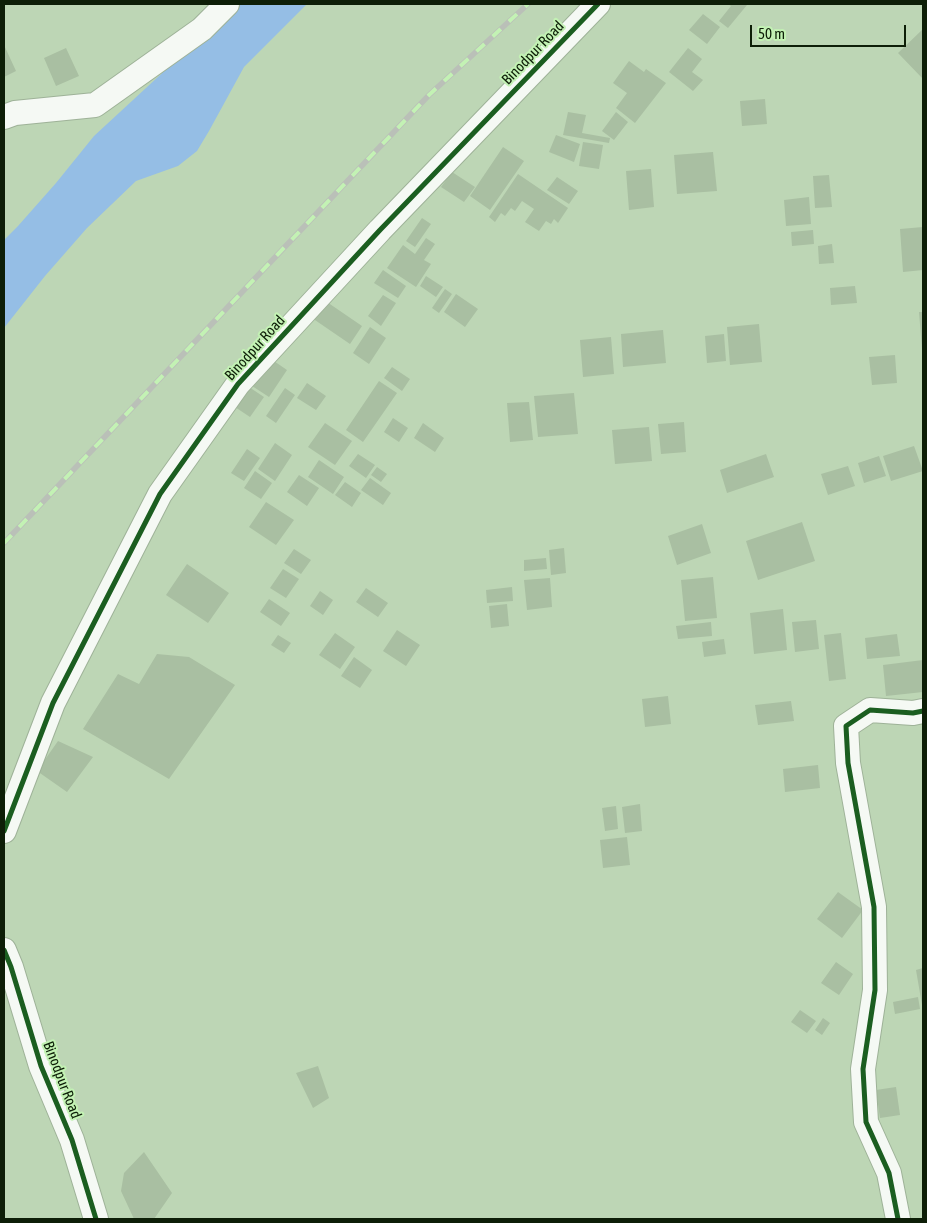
<!DOCTYPE html>
<html>
<head>
<meta charset="utf-8">
<style>
	body { margin:0 }
	#map { position:relative; width:927px; height:1223px; overflow:hidden; background:#bdd6b5; font-family:"Asap Condensed",sans-serif }
	canvas { display:block }
	.frame { position:absolute; inset:0; border:5px solid #0d1e07; pointer-events:none }
	.scale { position:absolute; left:750px; top:25px; width:156px; height:22px; box-sizing:border-box; border:2px solid #0d1e07; border-top:0; padding-left:6px; font-size:15px; line-height:18px; white-space:nowrap; color:#0d1e07; -webkit-text-stroke:4px #c3f2b4; paint-order:stroke }
</style>
</head>
<body>
<div id="map">
<canvas width="927" height="1223"></canvas>
<div class="frame"></div>
<div class="scale">50 m</div>
</div>
<script>
const context = document.querySelector('canvas').getContext('2d');
context.lineJoin = 'round';
function fill(path, color) {
  context.fillStyle = color;
  context.fill(path, 'evenodd');
}
function stroke(path, color, width, dash) {
  context.strokeStyle = color;
  context.lineWidth = width;
  context.lineCap = dash ? 'butt' : 'round';
  context.setLineDash(dash || []);
  context.stroke(path);
}
function write(font, color, halo, rows, align = 'center') {
  context.font = font + ' "Asap Condensed",sans-serif';
  context.lineWidth = 4;
  context.setLineDash([]);
  context.textBaseline = 'middle';
  context.strokeStyle = halo;
  context.fillStyle = color;
  for (const [text, x, y, turn = 0] of rows) {
    context.save();
    context.translate(x, y);
    context.rotate((+turn || 0) * Math.PI / 180);
    context.textAlign = isNaN(turn) ? turn : align;
    if (halo) context.strokeText(text, 0, 0);
    context.fillText(text, 0, 0);
    context.restore();
  }
}
const water = new Path2D(`
	M 237,4 L 307,4 L 244,67 L 209,131 L 197,151 L 178,166 L 136,181 L 87,228 L 45,276 L 4,328 L 4,240 L 18,226 L 56,183 L 94,136 Z`);
const building = new Path2D(`
	M 728,4 L 745,4 L 747,5 L 728,28 L 719,21 L 731,6 Z
	M 703,14 L 720,27 L 707,44 L 689,30 Z
	M 923,29 L 923,79 L 898,53 Z
	M 4,45 L 16,71 L 4,77 Z
	M 66,48 L 79,76 L 56,86 L 44,58 Z
	M 688,48 L 702,59 L 692,72 L 703,80 L 693,91 L 669,72 Z
	M 629,61 L 644,72 L 646,69 L 666,83 L 635,123 L 616,108 L 627,93 L 613,83 Z
	M 765,99 L 767,124 L 742,126 L 740,101 Z
	M 568,112 L 586,115 L 582,133 L 610,138 L 609,143 L 563,135 Z
	M 616,112 L 628,122 L 614,140 L 602,131 Z
	M 556,135 L 580,144 L 574,162 L 549,152 Z
	M 583,142 L 603,145 L 599,169 L 579,166 Z
	M 503,147 L 524,161 L 490,210 L 470,196 Z
	M 713,152 L 717,191 L 677,194 L 674,155 Z
	M 651,169 L 654,207 L 629,210 L 626,171 Z
	M 452,172 L 475,187 L 464,202 L 441,187 Z
	M 518,174 L 568,208 L 558,223 L 554,219 L 551,224 L 546,221 L 539,231 L 525,222 L 534,209 L 522,201 L 515,211 L 511,208 L 505,216 L 501,213 L 495,222 L 489,217 Z
	M 829,175 L 832,207 L 815,208 L 813,176 Z
	M 557,177 L 578,191 L 569,204 L 547,190 Z
	M 809,197 L 811,224 L 786,226 L 784,200 Z
	M 422,218 L 431,224 L 415,247 L 406,241 Z
	M 923,227 L 923,270 L 903,272 L 900,229 Z
	M 813,230 L 814,244 L 792,246 L 791,232 Z
	M 426,238 L 435,244 L 424,260 L 431,264 L 416,287 L 387,268 L 403,245 L 415,254 Z
	M 832,244 L 834,263 L 819,264 L 818,246 Z
	M 383,270 L 406,286 L 398,298 L 374,283 Z
	M 426,276 L 443,287 L 436,297 L 420,286 Z
	M 855,286 L 857,303 L 831,305 L 830,288 Z
	M 445,289 L 452,294 L 439,313 L 432,308 Z
	M 456,294 L 478,309 L 465,327 L 444,312 Z
	M 383,295 L 396,303 L 381,326 L 368,316 Z
	M 324,300 L 362,326 L 350,344 L 312,318 Z
	M 919,312 L 923,312 L 923,349 L 922,349 Z
	M 759,324 L 762,362 L 730,365 L 727,327 Z
	M 370,327 L 386,338 L 369,364 L 353,353 Z
	M 663,330 L 666,363 L 623,367 L 621,334 Z
	M 724,334 L 726,361 L 707,363 L 705,336 Z
	M 611,337 L 614,374 L 583,377 L 580,340 Z
	M 895,355 L 897,383 L 872,385 L 869,357 Z
	M 268,357 L 287,370 L 269,397 L 249,384 Z
	M 392,367 L 410,379 L 402,391 L 384,378 Z
	M 379,381 L 397,393 L 363,442 L 346,430 Z
	M 307,383 L 326,396 L 316,410 L 297,398 Z
	M 246,385 L 264,397 L 250,417 L 232,405 Z
	M 285,388 L 295,395 L 276,423 L 266,416 Z
	M 574,393 L 578,434 L 538,437 L 534,396 Z
	M 529,402 L 533,440 L 510,442 L 507,403 Z
	M 393,418 L 408,428 L 399,442 L 384,432 Z
	M 684,422 L 686,452 L 661,454 L 658,424 Z
	M 325,423 L 352,441 L 335,465 L 308,447 Z
	M 423,423 L 444,438 L 435,452 L 414,438 Z
	M 649,427 L 652,461 L 615,464 L 612,430 Z
	M 275,443 L 292,455 L 275,481 L 258,469 Z
	M 914,446 L 923,471 L 891,481 L 883,456 Z
	M 247,449 L 260,458 L 244,481 L 231,473 Z
	M 358,454 L 375,465 L 366,478 L 349,466 Z
	M 766,454 L 774,477 L 727,493 L 720,470 Z
	M 879,456 L 886,476 L 864,483 L 858,463 Z
	M 319,460 L 344,477 L 333,494 L 308,477 Z
	M 848,466 L 855,486 L 828,495 L 821,474 Z
	M 377,467 L 387,474 L 381,482 L 371,475 Z
	M 255,471 L 272,483 L 261,499 L 244,488 Z
	M 299,475 L 319,488 L 307,506 L 287,492 Z
	M 370,478 L 391,493 L 383,505 L 361,490 Z
	M 345,482 L 361,493 L 352,507 L 335,495 Z
	M 266,502 L 294,520 L 276,545 L 249,527 Z
	M 802,522 L 815,561 L 758,580 L 746,541 Z
	M 702,524 L 711,553 L 677,565 L 668,536 Z
	M 564,548 L 566,573 L 551,575 L 549,550 Z
	M 294,549 L 311,560 L 301,574 L 284,563 Z
	M 546,558 L 547,569 L 524,571 L 524,560 Z
	M 187,564 L 229,593 L 208,623 L 166,595 Z
	M 283,569 L 299,579 L 286,598 L 270,588 Z
	M 713,577 L 717,618 L 685,621 L 681,580 Z
	M 550,578 L 552,607 L 527,610 L 524,580 Z
	M 512,587 L 513,601 L 487,603 L 486,590 Z
	M 366,588 L 388,603 L 378,617 L 356,602 Z
	M 320,591 L 333,600 L 323,615 L 310,606 Z
	M 269,599 L 290,613 L 281,626 L 260,612 Z
	M 507,604 L 509,626 L 491,628 L 489,606 Z
	M 783,609 L 787,650 L 754,654 L 750,613 Z
	M 816,620 L 819,649 L 795,652 L 792,622 Z
	M 711,622 L 712,636 L 678,639 L 676,626 Z
	M 397,630 L 420,645 L 406,666 L 383,651 Z
	M 335,633 L 355,647 L 340,669 L 319,655 Z
	M 841,633 L 846,679 L 829,681 L 824,635 Z
	M 897,634 L 900,656 L 867,659 L 865,638 Z
	M 278,635 L 291,643 L 284,653 L 271,645 Z
	M 724,639 L 726,654 L 704,657 L 702,642 Z
	M 157,654 L 189,657 L 235,685 L 169,779 L 83,729 L 118,674 L 139,684 Z
	M 354,657 L 372,670 L 360,688 L 341,676 Z
	M 923,660 L 923,692 L 886,696 L 883,665 Z
	M 668,696 L 671,724 L 645,727 L 642,699 Z
	M 791,701 L 794,721 L 758,725 L 755,705 Z
	M 58,741 L 93,757 L 67,792 L 37,771 Z
	M 818,765 L 820,788 L 785,792 L 783,769 Z
	M 640,804 L 642,831 L 625,833 L 622,807 Z
	M 616,806 L 618,829 L 605,831 L 602,808 Z
	M 627,837 L 630,865 L 603,868 L 600,840 Z
	M 838,892 L 863,910 L 842,938 L 817,919 Z
	M 836,962 L 853,974 L 839,995 L 821,983 Z
	M 923,968 L 923,1005 L 922,1005 L 916,970 Z
	M 918,997 L 920,1009 L 895,1014 L 893,1002 Z
	M 800,1010 L 816,1021 L 807,1033 L 791,1022 Z
	M 823,1018 L 830,1023 L 822,1035 L 815,1030 Z
	M 318,1066 L 329,1098 L 313,1108 L 296,1073 Z
	M 896,1087 L 900,1115 L 880,1118 L 876,1090 Z
	M 144,1152 L 172,1193 L 154,1219 L 134,1219 L 121,1191 L 124,1173 Z`);
const street = new Path2D(`
	M 4,117 L 15,113 L 95,105 L 202,29 L 227,4
	M 4,831 L 53,703 L 160,494 L 238,384 L 380,230 L 598,4
	M 4,950 L 11,967 L 41,1066 L 72,1140 L 96,1219
	M 898,1219 L 889,1173 L 866,1122 L 863,1069 L 875,990 L 874,907 L 848,763 L 846,726 L 870,710 L 913,713 L 923,711`);
const rail = new Path2D(`
	M 4,543 L 429,95 L 528,4`);
const cycleway = new Path2D(`
	M 4,831 L 53,703 L 160,494 L 238,384 L 380,230 L 598,4
	M 4,950 L 11,967 L 41,1066 L 72,1140 L 96,1219
	M 898,1219 L 889,1173 L 866,1122 L 863,1069 L 875,990 L 874,907 L 848,763 L 846,726 L 870,710 L 913,713 L 923,711`);
const streetNames = [
	["Binodpur Road",533,53,-46],
	["Binodpur Road",255,348,-48],
	["Binodpur Road",62,1080,69]
];
fill(water, '#95bee5');
fill(building, '#a9bfa2');
stroke(street, '#9eb298', 26);
stroke(street, '#f5f9f4', 24);
stroke(rail, '#bac0b8', 5.5);
stroke(rail, '#c3f2b4', 4, [11]);
stroke(cycleway, '#1b5e20', 5);
write('15px', '#0d1e07', '#c3f2b4', streetNames);
</script>
</body>
</html>
